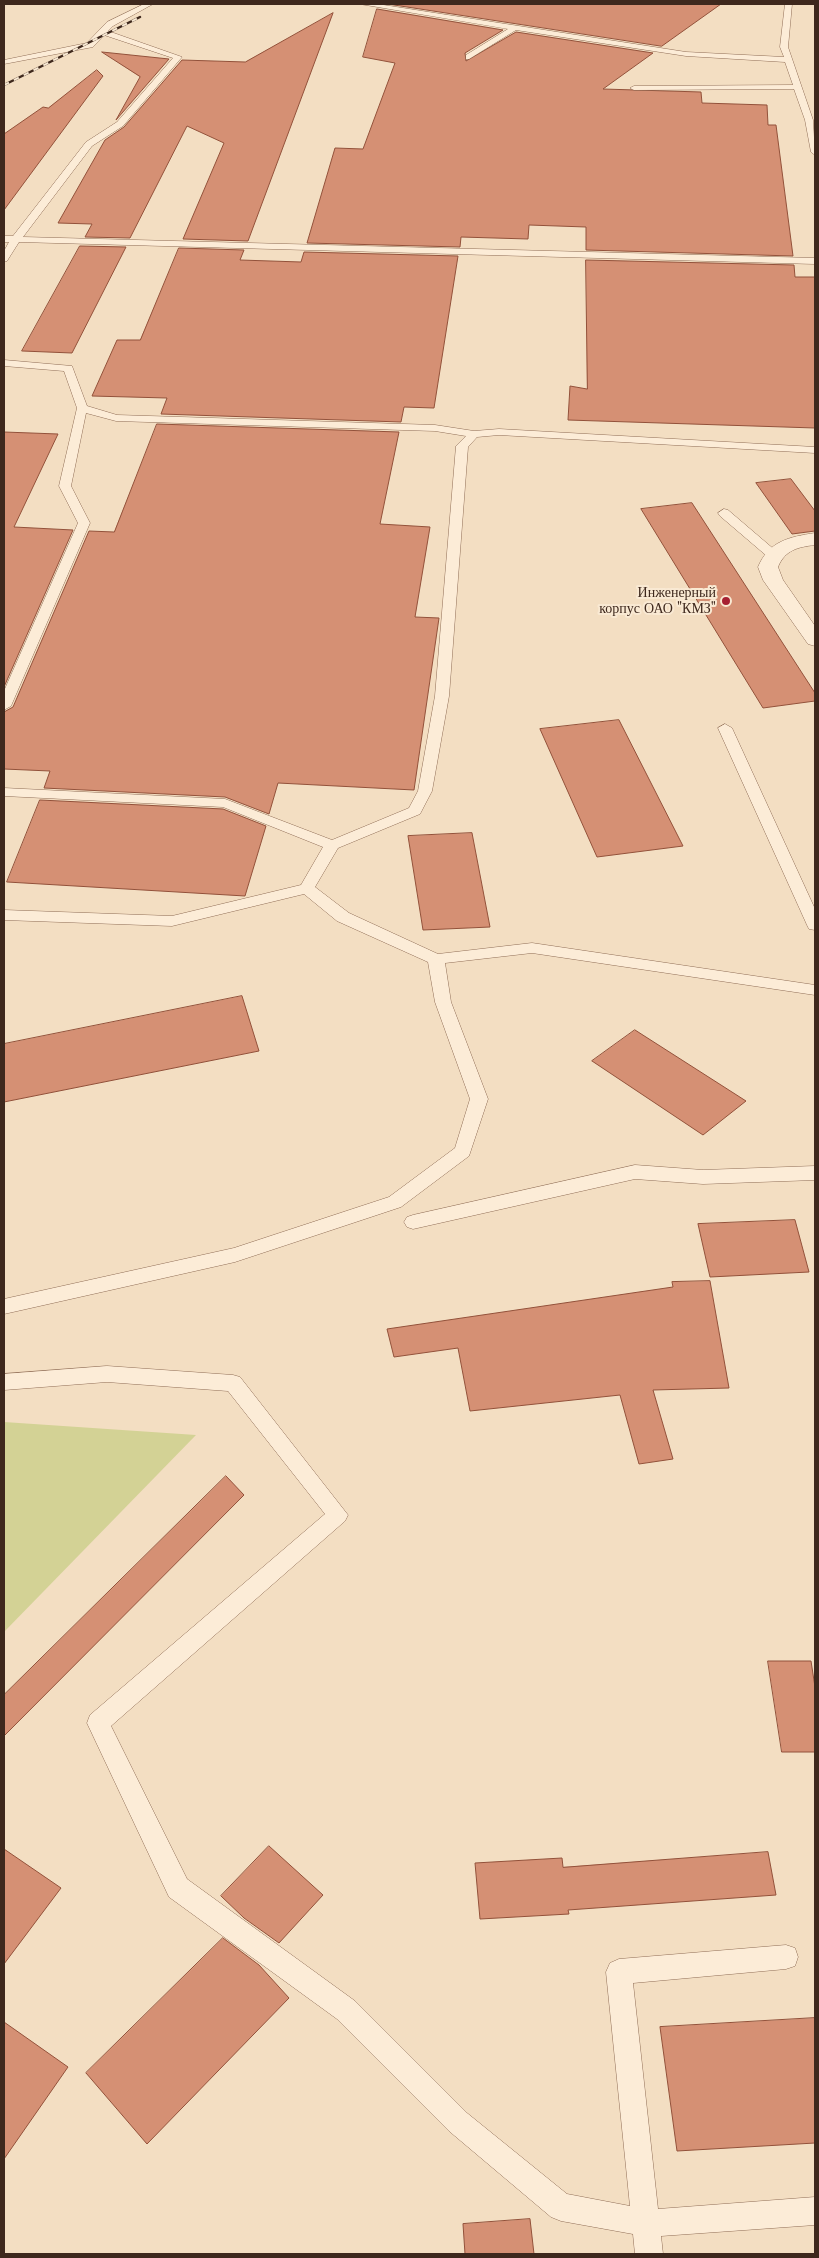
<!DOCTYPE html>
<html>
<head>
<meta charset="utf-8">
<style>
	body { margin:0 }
	#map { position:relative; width:819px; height:2258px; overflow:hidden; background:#f3dec2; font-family:"Libre Baskerville",serif }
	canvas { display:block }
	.frame { position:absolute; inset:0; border:5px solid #3e281d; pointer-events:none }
</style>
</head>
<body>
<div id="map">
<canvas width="819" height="2258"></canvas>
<div class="frame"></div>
</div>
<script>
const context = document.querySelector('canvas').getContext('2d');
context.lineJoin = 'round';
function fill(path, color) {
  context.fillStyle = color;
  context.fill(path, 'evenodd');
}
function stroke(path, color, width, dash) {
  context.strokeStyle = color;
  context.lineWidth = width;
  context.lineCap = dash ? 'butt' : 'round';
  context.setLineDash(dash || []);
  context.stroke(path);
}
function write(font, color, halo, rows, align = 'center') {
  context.font = font + ' "Libre Baskerville",serif';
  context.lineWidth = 4;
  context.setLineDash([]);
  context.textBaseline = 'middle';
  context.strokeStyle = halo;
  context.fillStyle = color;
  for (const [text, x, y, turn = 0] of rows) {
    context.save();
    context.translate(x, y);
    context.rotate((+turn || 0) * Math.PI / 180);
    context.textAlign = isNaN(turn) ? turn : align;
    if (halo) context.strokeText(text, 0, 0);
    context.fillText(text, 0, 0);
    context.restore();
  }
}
const green = new Path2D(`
	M 4,1422 L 196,1435 L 4,1632 Z`);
const building = new Path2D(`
	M 388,4 L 721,4 L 662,46 Z
	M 377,9 L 503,30 L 465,53 L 466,61 L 516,32 L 653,53 L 603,89 L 701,92 L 702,103 L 767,105 L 768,125 L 776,125 L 793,256 L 586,250 L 586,227 L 529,225 L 528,239 L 461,237 L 460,247 L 307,243 L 335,148 L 363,149 L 395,63 L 363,57 Z
	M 333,13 L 248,241 L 183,239 L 224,143 L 187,126 L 130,238 L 85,237 L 92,224 L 58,223 L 105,140 L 124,127 L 182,60 L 245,62 Z
	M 102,52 L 169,59 L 116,120 L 140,77 Z
	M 97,70 L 103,76 L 4,210 L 4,134 L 43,107 L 48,108 Z
	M 80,246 L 126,247 L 72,353 L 22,351 Z
	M 179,248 L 244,250 L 240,260 L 301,262 L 304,252 L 458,256 L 434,408 L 404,407 L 401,422 L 161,414 L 167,398 L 92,396 L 117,340 L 140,340 Z
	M 586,260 L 794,265 L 795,277 L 815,277 L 815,428 L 568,420 L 570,386 L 587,389 Z
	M 157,424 L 399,432 L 380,524 L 430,527 L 415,617 L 439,618 L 414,790 L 278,783 L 269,814 L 225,797 L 44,788 L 50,771 L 4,769 L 4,712 L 13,707 L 89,531 L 114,532 Z
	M 4,432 L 58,434 L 14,527 L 73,530 L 4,687 Z
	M 791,479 L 815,511 L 815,531 L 792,534 L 756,483 Z
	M 692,503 L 815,693 L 815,701 L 763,708 L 641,509 Z
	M 619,720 L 683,846 L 597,857 L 540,729 Z
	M 40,800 L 223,809 L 266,826 L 245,896 L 7,882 Z
	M 472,833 L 490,927 L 423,930 L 408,836 Z
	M 242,996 L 259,1051 L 4,1102 L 4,1044 Z
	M 635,1030 L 746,1101 L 703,1135 L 592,1061 Z
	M 795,1220 L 809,1272 L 710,1277 L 698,1224 Z
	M 710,1281 L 729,1388 L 653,1390 L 673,1459 L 639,1464 L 620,1395 L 470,1411 L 458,1348 L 394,1357 L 387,1329 L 673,1287 L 672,1282 Z
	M 226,1476 L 244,1495 L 4,1736 L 4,1695 Z
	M 768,1661 L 811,1661 L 815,1687 L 815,1752 L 782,1752 Z
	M 269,1846 L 323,1895 L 279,1943 L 244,1918 L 221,1896 Z
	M 4,1849 L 61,1888 L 4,1964 Z
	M 768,1852 L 776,1895 L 568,1910 L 569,1914 L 480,1919 L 475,1863 L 562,1858 L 563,1867 Z
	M 223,1938 L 259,1965 L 289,1998 L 147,2144 L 86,2073 Z
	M 815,2018 L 815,2143 L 677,2151 L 660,2027 Z
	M 4,2022 L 68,2067 L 4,2159 Z
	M 530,2219 L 534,2254 L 465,2254 L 463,2224 Z`);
const service = new Path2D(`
	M 144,4 L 153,4 L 113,26 L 108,31 L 182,57 L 123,126 L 92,146 L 23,237 L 815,258 L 815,264 L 19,242 L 7,261 L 4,262 L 4,251 L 9,242 L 4,242 L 4,236 L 13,236 L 86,142 L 117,122 L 173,58 L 104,35 L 93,47 L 4,64 L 4,60 L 87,43 L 107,22 Z
	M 360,4 L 377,4 L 686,52 L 784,57 L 780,47 L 785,4 L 792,4 L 788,47 L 813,120 L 815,155 L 811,152 L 805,120 L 794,89 L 634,90 L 630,88 L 634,86 L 793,85 L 785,62 L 686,56 L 516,30 L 469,59 L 466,59 L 466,55 L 508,29 Z
	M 4,360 L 72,366 L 87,406 L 117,415 L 435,425 L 474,431 L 499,429 L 815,447 L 815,453 L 499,435 L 477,437 L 468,447 L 449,696 L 432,791 L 420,814 L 338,848 L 315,887 L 349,913 L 438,954 L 532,943 L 815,985 L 815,995 L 532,953 L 445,963 L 451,1002 L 488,1099 L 469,1156 L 401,1207 L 235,1262 L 4,1314 L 4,1299 L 234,1248 L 389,1197 L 455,1148 L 470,1099 L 435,1002 L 428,962 L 337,921 L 304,894 L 172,926 L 4,920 L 4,910 L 172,916 L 301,885 L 323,847 L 223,807 L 4,796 L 4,788 L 225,799 L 332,840 L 409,808 L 418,791 L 435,696 L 456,446 L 466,436 L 435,431 L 116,421 L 86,413 L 71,486 L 90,523 L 11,706 L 4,710 L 4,691 L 78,523 L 59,486 L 77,408 L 64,371 L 4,366 Z
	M 724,509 L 728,510 L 776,551 L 778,554 L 776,557 L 768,557 L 720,516 L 718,513 Z
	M 725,724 L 732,728 L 815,909 L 815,930 L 809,929 L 807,925 L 718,728 Z
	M 635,1165 L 703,1170 L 815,1166 L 815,1180 L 703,1184 L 635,1179 L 413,1229 L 407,1227 L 404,1222 L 407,1217 L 413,1215 Z
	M 107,1366 L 233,1375 L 240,1377 L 348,1515 L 345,1521 L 111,1726 L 187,1879 L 355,2001 L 467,2113 L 567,2194 L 630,2206 L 606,1972 L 610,1963 L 619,1959 L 786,1945 L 795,1948 L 798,1957 L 795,1966 L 786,1969 L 633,1983 L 658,2209 L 815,2197 L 815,2225 L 661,2236 L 663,2254 L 635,2254 L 633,2234 L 561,2221 L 551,2217 L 449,2131 L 337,2019 L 169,1897 L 87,1723 L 90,1715 L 325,1514 L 228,1391 L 107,1382 L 4,1390 L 4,1374 Z`);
const minor = new Path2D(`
	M 815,533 L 815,545 C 798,547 785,550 778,567 L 783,580 L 815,626 L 815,646 L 808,644 L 763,580 L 758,567 C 769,541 789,537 815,533 Z`);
const rail = new Path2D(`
	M 4,85 L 140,17`);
const markers = [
	[726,601,5,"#a62032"]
];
const farPoinames = [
	["Инженерный",716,593],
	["корпус ОАО \"КМЗ\"",716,609]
];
fill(green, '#d3d295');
fill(building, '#d59074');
stroke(building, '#92513a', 1);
stroke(service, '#906e57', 1);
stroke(minor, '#906e57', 1);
fill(service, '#fcecd7');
fill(minor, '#fcecd7');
stroke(rail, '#3e281d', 2.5);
stroke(rail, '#f9e9d3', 2, [5.5]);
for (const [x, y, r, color] of markers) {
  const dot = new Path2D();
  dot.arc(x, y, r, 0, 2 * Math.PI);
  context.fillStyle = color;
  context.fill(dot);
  stroke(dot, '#f9e9d3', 2);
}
write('14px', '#3e281d', '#f9e9d3', farPoinames, 'right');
</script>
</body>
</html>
